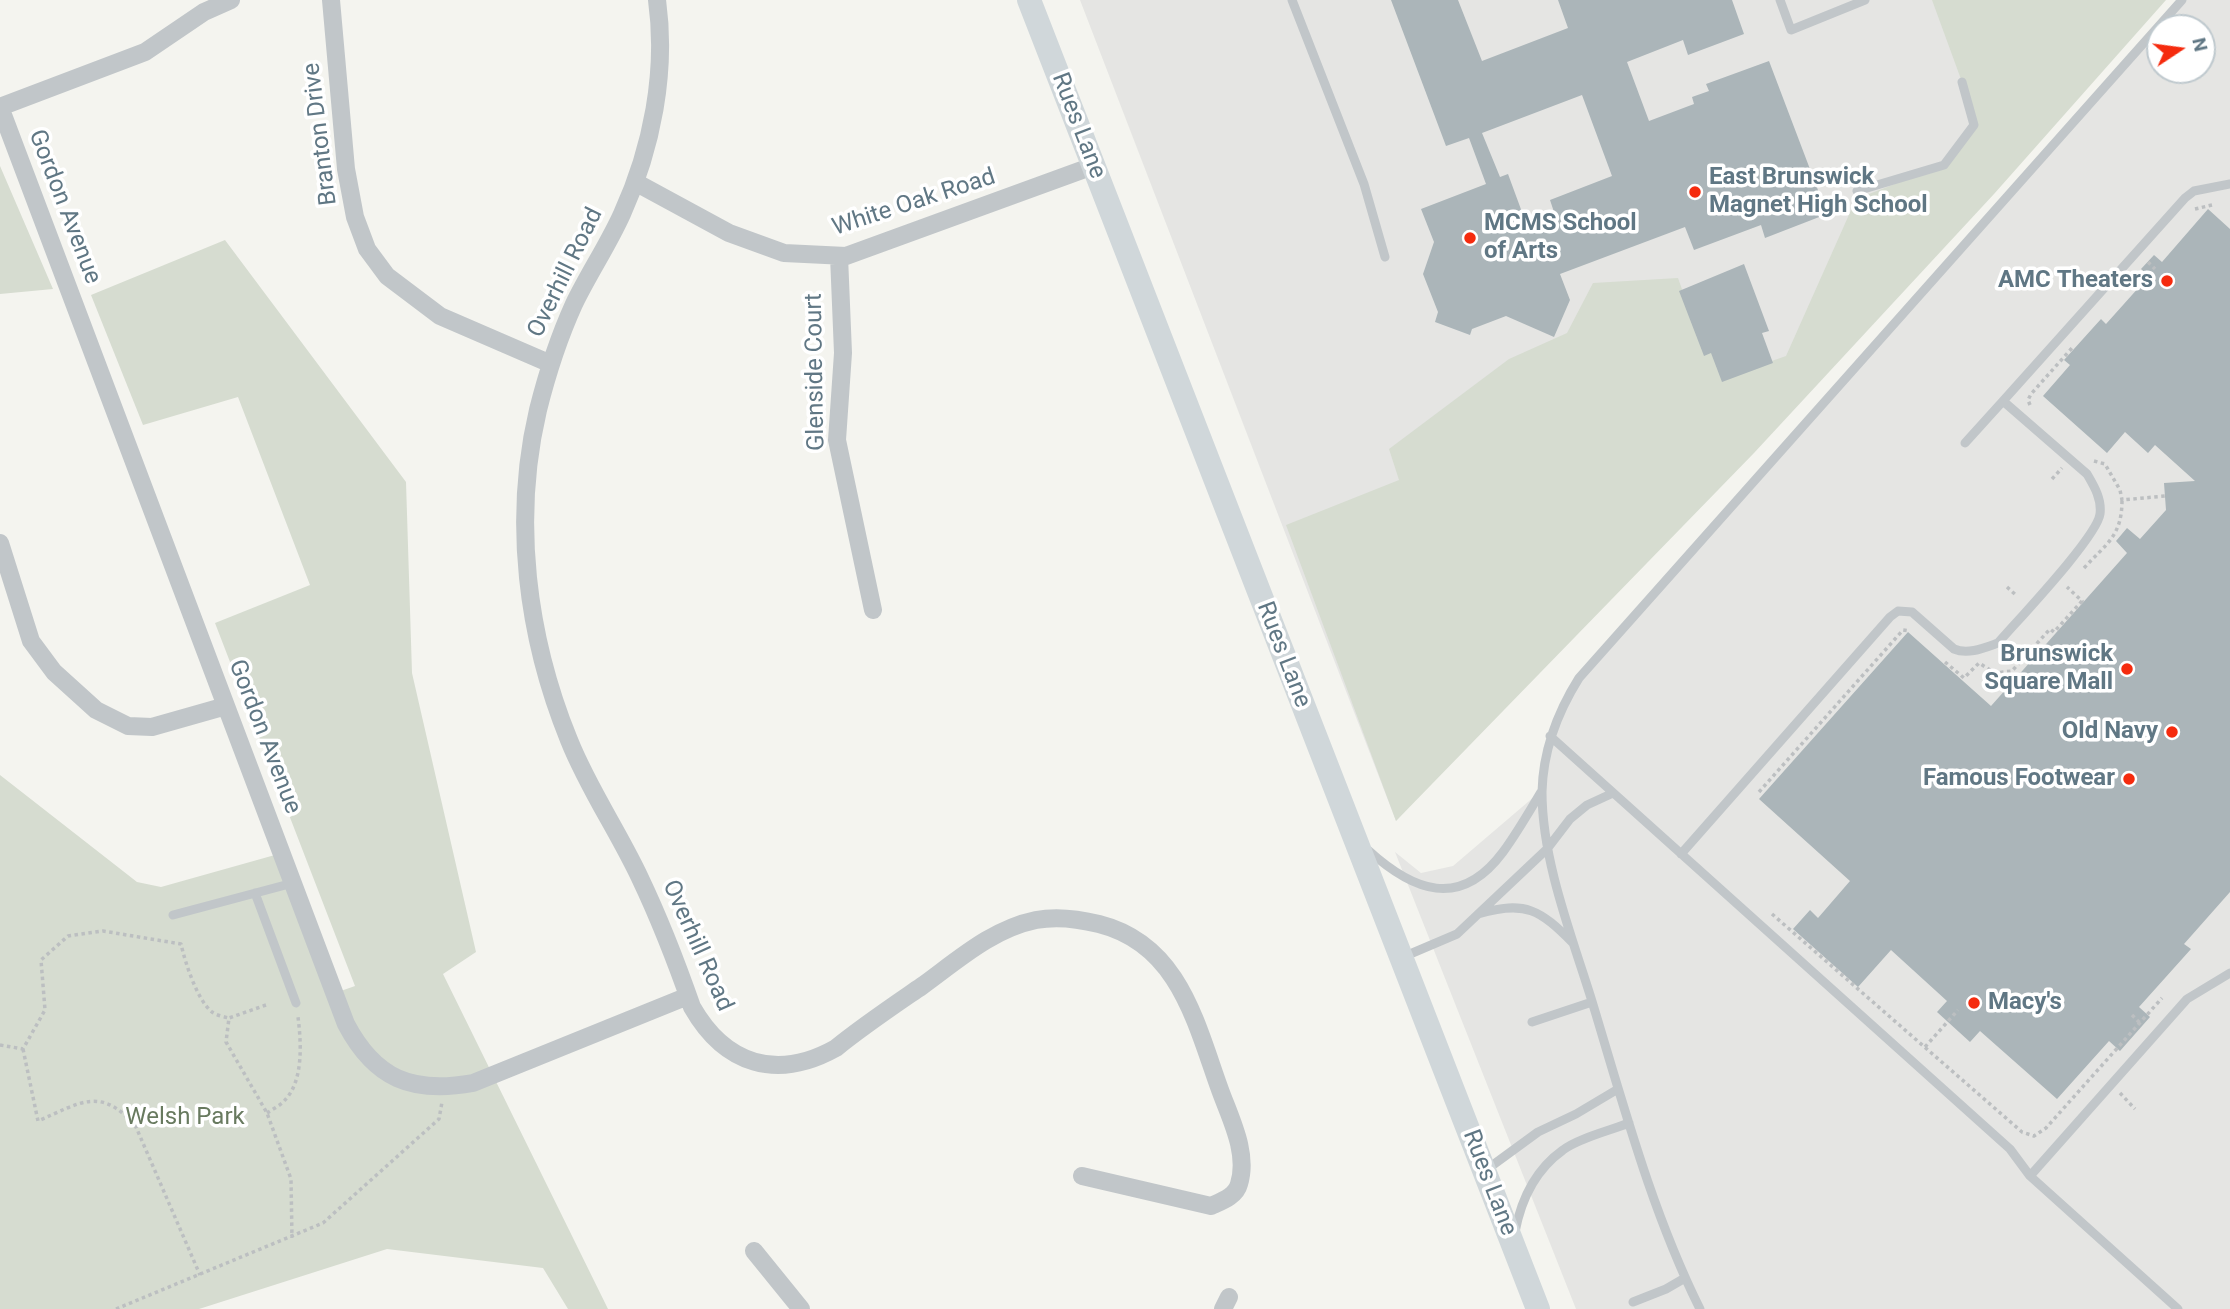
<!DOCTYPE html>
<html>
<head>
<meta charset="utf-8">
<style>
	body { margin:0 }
	#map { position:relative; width:2230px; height:1309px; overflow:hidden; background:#f4f4ef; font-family:Roboto,sans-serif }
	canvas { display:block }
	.north { position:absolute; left:2146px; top:14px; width:70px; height:70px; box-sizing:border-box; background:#fff; border:2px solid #bfc9ce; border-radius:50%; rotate:77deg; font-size:19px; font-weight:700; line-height:28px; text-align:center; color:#607784 }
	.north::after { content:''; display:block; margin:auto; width:24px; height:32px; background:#f52b0e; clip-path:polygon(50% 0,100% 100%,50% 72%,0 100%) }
</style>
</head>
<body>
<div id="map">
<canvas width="2230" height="1309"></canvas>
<div class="north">N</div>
</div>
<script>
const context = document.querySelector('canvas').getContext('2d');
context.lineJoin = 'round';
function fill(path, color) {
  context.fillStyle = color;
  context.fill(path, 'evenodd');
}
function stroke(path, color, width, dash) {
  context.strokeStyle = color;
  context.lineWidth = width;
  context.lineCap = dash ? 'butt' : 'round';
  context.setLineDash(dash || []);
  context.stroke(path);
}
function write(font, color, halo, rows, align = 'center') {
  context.font = font + ' Roboto,sans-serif';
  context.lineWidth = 7;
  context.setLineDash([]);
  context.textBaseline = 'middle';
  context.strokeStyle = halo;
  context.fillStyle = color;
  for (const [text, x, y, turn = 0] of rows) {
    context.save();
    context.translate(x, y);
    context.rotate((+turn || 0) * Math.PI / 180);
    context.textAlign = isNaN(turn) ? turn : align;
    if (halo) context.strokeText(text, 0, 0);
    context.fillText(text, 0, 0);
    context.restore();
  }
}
const built = new Path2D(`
	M 1080,0 L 2154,0 L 1396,821 Z
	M 2182,0 L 2230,0 L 2230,1309 L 1576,1309 L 1395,852 L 1421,873 L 1453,866 L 1542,790 L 1545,763 L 1565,699 ZM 2160,28 L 2202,28 L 2202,70 L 2160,70 Z`);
const green = new Path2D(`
	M 1932,0 L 2166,0 L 1994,194 L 1754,453 L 1396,821 L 1286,525 L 1399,480 L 1389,449 L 1509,359 L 1567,333 L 1593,283 L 1678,278 L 1705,354 L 1712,352 L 1723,378 L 1786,356 L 1856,199 L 1944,165 L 1974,125 L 1962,82 Z
	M 0,166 L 53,289 L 0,294 Z
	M 225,240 L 406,482 L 412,673 L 476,952 L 443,974 L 608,1309 L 568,1309 L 543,1268 L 387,1249 L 199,1309 L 0,1309 L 0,775 L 137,882 L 161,887 L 282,853 L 335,993 L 355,986 L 215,623 L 310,585 L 238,397 L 143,425 L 91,295 Z`);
const building = new Path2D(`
	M 1391,0 L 1458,0 L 1482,61 L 1568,28 L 1558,0 L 1732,0 L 1744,34 L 1688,55 L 1683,40 L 1627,62 L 1649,121 L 1694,104 L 1692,97 L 1709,91 L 1706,84 L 1769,61 L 1827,214 L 1765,238 L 1761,225 L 1694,250 L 1685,227 L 1560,274 L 1570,300 L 1554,337 L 1506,316 L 1472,329 L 1470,335 L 1435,322 L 1438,312 L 1423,274 L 1434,242 L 1421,209 L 1486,184 L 1469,138 L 1446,146 ZM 1582,95 L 1612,176 L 1550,200 L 1554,212 L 1526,223 L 1508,174 L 1500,177 L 1482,133 Z
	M 2208,209 L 2230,229 L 2230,892 L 2184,944 L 2191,949 L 2139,1007 L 2150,1017 L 2120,1051 L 2109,1041 L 2057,1099 L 1980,1031 L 1970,1042 L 1937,1012 L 1947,1001 L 1891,950 L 1858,987 L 1793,929 L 1810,910 L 1818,918 L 1850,881 L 1759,799 L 1908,632 L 1991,706 L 2127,553 L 2116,541 L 2127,528 L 2140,539 L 2166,510 L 2164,483 L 2195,481 L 2155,445 L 2148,453 L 2125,432 L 2107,453 L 2043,396 L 2070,365 L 2064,360 L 2101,319 L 2106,324 L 2149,276 L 2141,269 L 2154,255 L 2162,262 Z
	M 1744,264 L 1769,331 L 1762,333 L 1773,363 L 1722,382 L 1711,353 L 1704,356 L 1679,291 Z`);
const path = new Path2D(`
	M 2195,209 L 2212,205
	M 2148,262 L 2155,269
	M 2030,405 L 2028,400 L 2031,394 L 2072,348
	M 2094,461 L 2105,464 L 2120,490 L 2122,500 L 2165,496
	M 2052,479 L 2062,468
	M 2084,568 C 2107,543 2122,536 2122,500
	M 2007,587 L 2017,596
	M 1945,662 L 1964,678 L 1979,663 L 1995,673 L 2012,671 L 2050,629 L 2054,632 L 2082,601 L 2067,587
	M 1759,792 L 1903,630 L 1910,631
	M 1772,914 L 2022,1132 L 2034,1136 L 2046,1128 L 2162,998
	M 266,1005 L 229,1018 L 226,1042 L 267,1113 L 291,1179 L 292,1238
	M 2132,1015 L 2140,1023
	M 0,1045 L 23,1049 L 45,1010 L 41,960 L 68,936 L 103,931 L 181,944 C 185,962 197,1000 212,1012 C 216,1015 224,1017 229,1018
	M 1925,1047 L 1958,1010
	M 23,1049 L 38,1121 C 80,1103 101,1085 136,1127 L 200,1275
	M 2120,1093 L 2135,1109
	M 267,1113 C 273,1109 281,1105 285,1100 C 304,1080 301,1041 298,1017
	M 116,1309 L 323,1223 L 439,1119 L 442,1102`);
const lane = new Path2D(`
	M 1292,0 L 1364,184 L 1385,257
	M 1780,0 L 1791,30 L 1865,0
	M 1857,191 L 1944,165 L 1974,125 L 1962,82
	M 1965,443 L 2003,401
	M 1550,736 L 2010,1149 L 2030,1176 L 2178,1309
	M 1368,850 C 1413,891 1460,910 1503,852 C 1517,833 1529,812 1541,792
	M 1681,854 L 1890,617 L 1898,611 L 1912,612 L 1954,649 C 1968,655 1984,648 1998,643 C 2017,621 2097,537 2100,514 C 2102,499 2094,486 2087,474 L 2003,401 L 2185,198 L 2194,191 L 2230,184
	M 255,893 L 296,1003
	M 1478,914 C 1526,900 1540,910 1573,943
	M 173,915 L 293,883
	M 1403,957 L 1457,934 L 1547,849 L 1570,819 L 1587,805 L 1613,793
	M 1532,1022 L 1592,1002
	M 1486,1170 L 1538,1132 L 1576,1114 L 1618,1089
	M 2030,1176 L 2187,999 L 2230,973
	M 1515,1232 C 1521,1200 1535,1170 1563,1150 C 1579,1138 1609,1131 1629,1123
	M 1633,1302 L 1666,1289 L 1685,1278
	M 1700,1309 C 1651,1210 1623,1103 1591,998 C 1571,934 1542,860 1542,792 C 1543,750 1557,713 1579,678 L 2182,0`);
const street = new Path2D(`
	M 331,0 L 346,169 L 355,217 L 367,249 L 387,276 L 440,316 L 551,364
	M 657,0 C 667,72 652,148 622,214 C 608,245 589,273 574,304 C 559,337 547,374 538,410 C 512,520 527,637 569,740 C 588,788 618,831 640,878 C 660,920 677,964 692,1007 C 725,1065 777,1081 836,1048 C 863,1026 893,1006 922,986 C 958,960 992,929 1036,920 C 1057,916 1079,919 1099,924 C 1178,944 1195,1020 1219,1087 C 1229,1116 1249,1152 1239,1184 C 1236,1196 1222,1201 1211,1206 L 1082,1176
	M 0,107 L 346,1024 C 375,1079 412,1094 473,1083 L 688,996
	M 0,107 L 145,52 L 204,12 L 231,0
	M 635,182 L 729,233 L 784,253 L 846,256 L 1093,166
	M 839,256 L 843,353 L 837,440 L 873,610
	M 0,543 L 31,641 L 54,672 L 96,710 L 128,726 L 152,727 L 226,706
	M 754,1251 L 801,1309
	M 1223,1309 L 1229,1297`);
const secondary = new Path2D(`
	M 1029,0 L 1538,1309`);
const markers = [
	[1695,192,7,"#f52b0e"],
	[1470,238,7,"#f52b0e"],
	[2167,281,7,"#f52b0e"],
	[2127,669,7,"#f52b0e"],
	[2172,732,7,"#f52b0e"],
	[2129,779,7,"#f52b0e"],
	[1974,1003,7,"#f52b0e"]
];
const streetNames = [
	["Rues Lane",1078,126,69],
	["Branton Drive",321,134,-97],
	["White Oak Road",914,203,-18],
	["Gordon Avenue",64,207,69],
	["Overhill Road",566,273,-64],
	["Glenside Court",816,372,-91],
	["Rues Lane",1283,655,69],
	["Gordon Avenue",264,737,69],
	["Overhill Road",697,946,66],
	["Rues Lane",1489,1183,69]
];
const poiNames = [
	["East Brunswick",1709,178,"left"],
	["Magnet High School",1709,206,"left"],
	["MCMS School",1484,224,"left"],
	["of Arts",1484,252,"left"],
	["AMC Theaters",2153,281],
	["Brunswick",2113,655],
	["Square Mall",2113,683],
	["Old Navy",2158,732],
	["Famous Footwear",2115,779],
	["Macy's",1988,1003,"left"]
];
const parkNames = [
	["Welsh Park",185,1118]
];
fill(built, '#e5e5e3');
fill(green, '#d6dcd0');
fill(building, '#abb5b9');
stroke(path, '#bcbfc1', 3.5, [3.5, 3.5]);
stroke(lane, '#c1c6c9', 9);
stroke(street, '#c1c6c9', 18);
stroke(secondary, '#d0d7da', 24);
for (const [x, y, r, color] of markers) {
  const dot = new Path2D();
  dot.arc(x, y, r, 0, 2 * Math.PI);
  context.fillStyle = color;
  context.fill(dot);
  stroke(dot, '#fff', 2.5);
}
write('24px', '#607784', '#fff', streetNames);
write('bold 24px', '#607784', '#fff', poiNames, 'right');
write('24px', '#687a5f', '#fff', parkNames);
</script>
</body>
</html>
